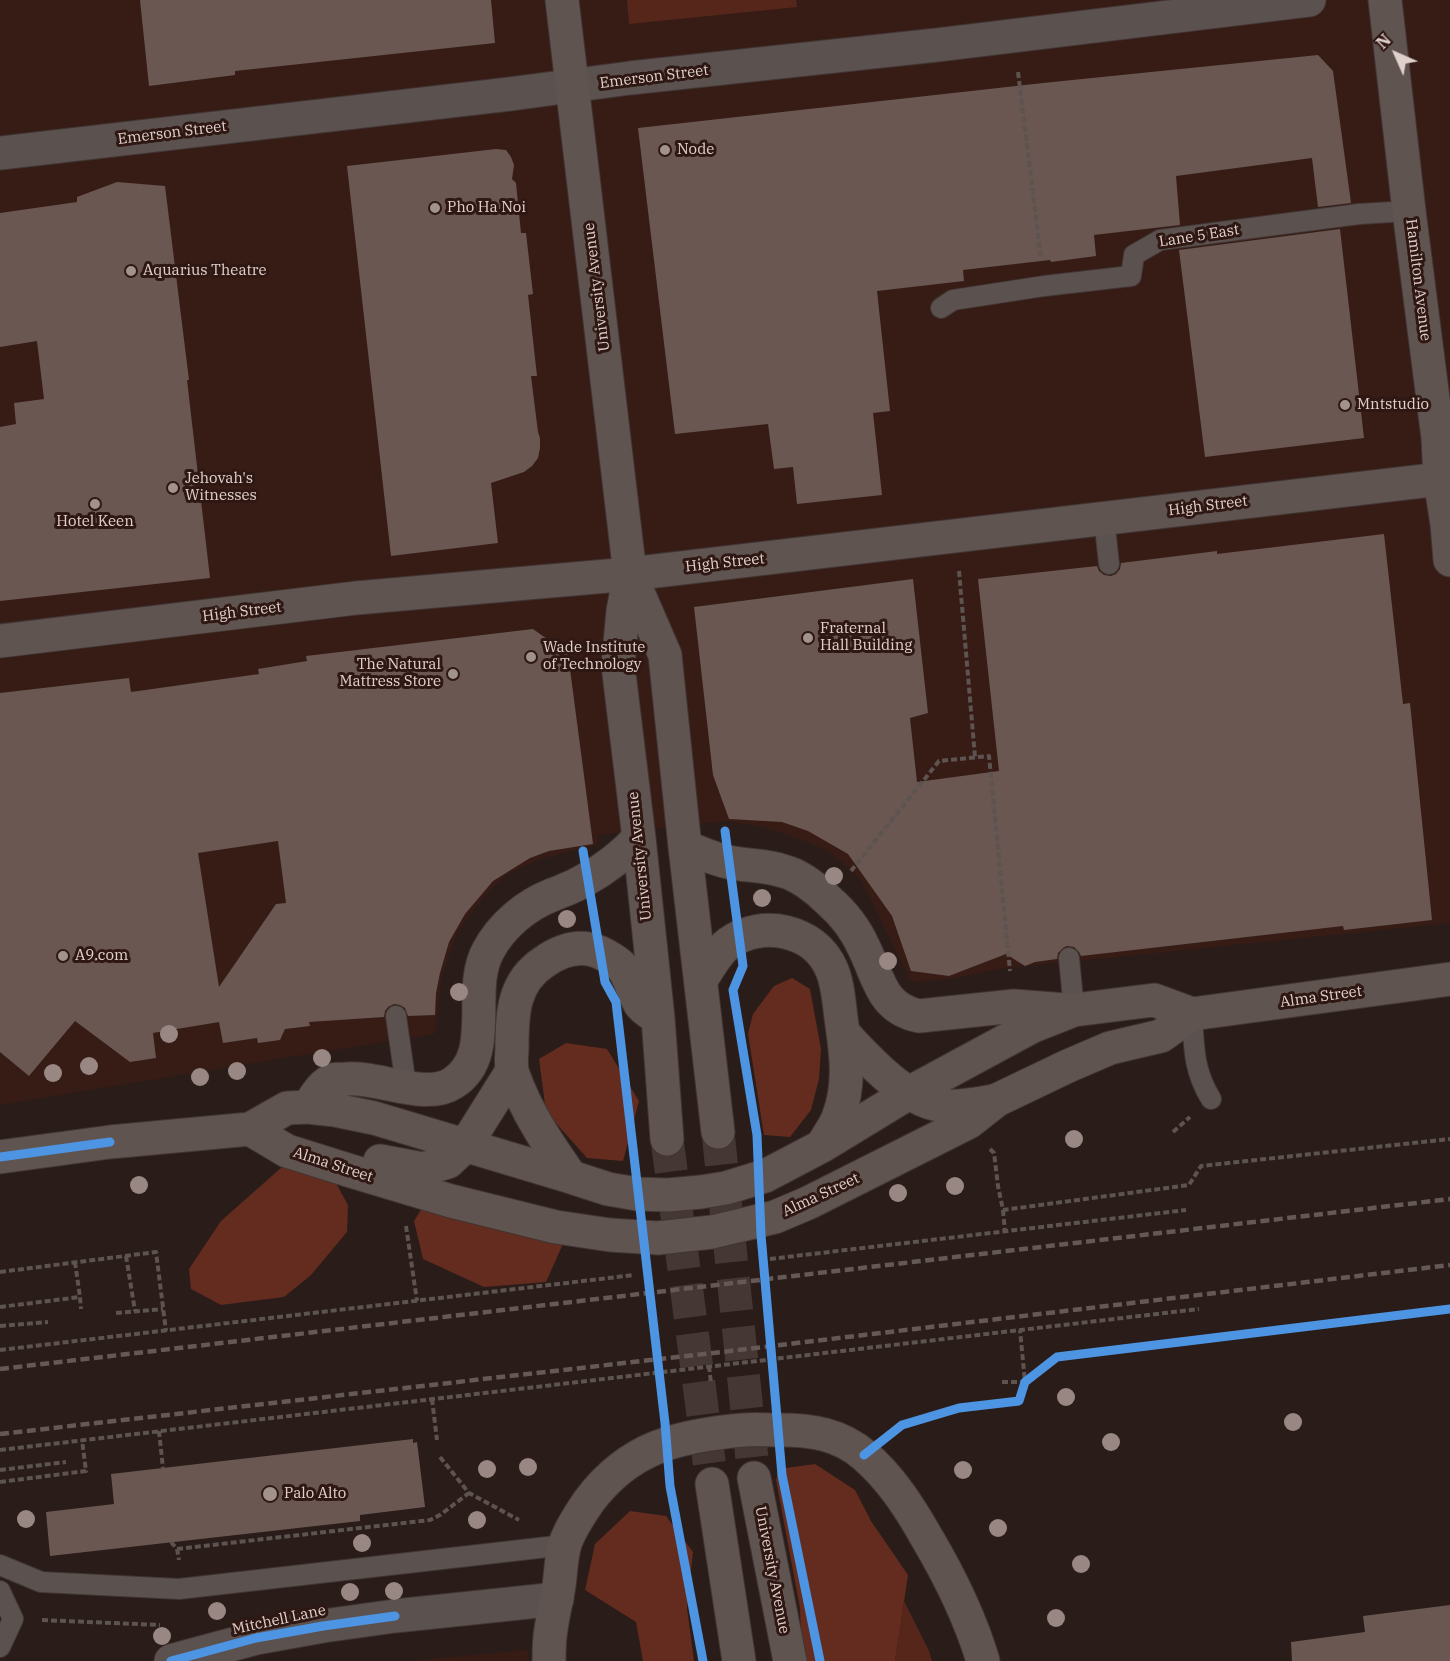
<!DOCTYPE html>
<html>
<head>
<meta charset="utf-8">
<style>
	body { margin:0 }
	#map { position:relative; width:1450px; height:1661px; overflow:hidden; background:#291c19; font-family:"IBM Plex Serif",serif }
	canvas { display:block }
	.north { position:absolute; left:1366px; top:24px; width:60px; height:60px; -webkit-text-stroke:4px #2f1813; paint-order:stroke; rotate:315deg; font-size:16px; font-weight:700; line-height:24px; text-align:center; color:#e1d1cc }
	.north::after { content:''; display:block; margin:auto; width:21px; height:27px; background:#e1d1cc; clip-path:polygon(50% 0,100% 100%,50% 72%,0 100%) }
</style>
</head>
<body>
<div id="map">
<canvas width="1450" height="1661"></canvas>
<div class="north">N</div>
</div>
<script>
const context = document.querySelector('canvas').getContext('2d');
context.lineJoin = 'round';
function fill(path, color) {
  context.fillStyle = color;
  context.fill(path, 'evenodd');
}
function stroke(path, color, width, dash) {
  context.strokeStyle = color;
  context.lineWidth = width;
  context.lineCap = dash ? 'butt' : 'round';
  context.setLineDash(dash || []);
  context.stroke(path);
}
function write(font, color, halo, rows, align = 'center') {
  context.font = font + ' "IBM Plex Serif",serif';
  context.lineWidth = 6;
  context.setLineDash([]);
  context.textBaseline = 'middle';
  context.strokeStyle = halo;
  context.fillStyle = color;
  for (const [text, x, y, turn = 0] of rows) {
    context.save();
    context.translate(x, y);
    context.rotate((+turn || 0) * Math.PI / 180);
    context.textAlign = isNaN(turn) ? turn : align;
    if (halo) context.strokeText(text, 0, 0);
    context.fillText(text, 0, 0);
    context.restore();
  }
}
const built = new Path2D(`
	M 0,0 L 1450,0 L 1450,923 L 999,969 L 950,979 L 913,982 L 910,980 L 861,880 L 830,852 L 799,839 L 762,827 L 727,821 L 598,835 L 597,845 L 540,859 L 506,875 L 485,895 L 457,933 L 442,975 L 435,1034 L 259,1062 L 0,1105 Z
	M 528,1650 L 529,1661 L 410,1661 L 440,1658 Z`);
const green = new Path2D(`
	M 627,0 L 796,0 L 797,7 L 629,24 Z
	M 904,1601 L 929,1651 L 932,1661 L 895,1661 Z`);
const forest = new Path2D(`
	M 792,978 L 810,989 L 821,1049 L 819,1079 L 811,1110 L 790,1137 L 764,1135 L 748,1034 L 753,1014 L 774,986 Z
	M 566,1043 L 607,1049 L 639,1101 L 623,1161 L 587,1158 L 546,1112 L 539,1059 Z
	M 282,1167 L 332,1176 L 348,1205 L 347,1232 L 311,1275 L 284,1297 L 221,1305 L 191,1289 L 189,1269 L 221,1221 Z
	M 426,1202 L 539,1214 L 562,1246 L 546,1282 L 484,1287 L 423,1259 L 414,1221 Z
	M 815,1464 L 855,1490 L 871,1521 L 908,1575 L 895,1661 L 802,1661 L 800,1608 L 776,1480 L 779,1469 Z
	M 630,1511 L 666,1516 L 693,1552 L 687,1608 L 694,1661 L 643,1661 L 636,1622 L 585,1590 L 595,1544 Z`);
const building = new Path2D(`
	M 140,0 L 491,0 L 495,43 L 235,71 L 235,75 L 149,86 Z
	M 1318,55 L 1333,71 L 1351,203 L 1318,207 L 1312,158 L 1176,176 L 1180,225 L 1094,235 L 1096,256 L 1051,262 L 1050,260 L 963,270 L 964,281 L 877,291 L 890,411 L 873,413 L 882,495 L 797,504 L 793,467 L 774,469 L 768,424 L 675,434 L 638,128 L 1043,83 Z
	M 496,149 L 506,150 L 511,157 L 514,165 L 512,179 L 516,183 L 521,233 L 526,233 L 533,294 L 528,295 L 537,376 L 531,376 L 538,432 L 540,438 L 540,448 L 538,458 L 532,466 L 524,472 L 491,483 L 498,543 L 391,556 L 347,166 Z
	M 117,182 L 165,186 L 189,380 L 187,380 L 210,578 L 0,601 L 0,427 L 16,424 L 14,403 L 44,399 L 37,341 L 0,347 L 0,213 L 77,202 L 77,197 Z
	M 1340,229 L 1364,438 L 1205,457 L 1179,250 Z
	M 1384,534 L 1403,704 L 1410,703 L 1432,920 L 1344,930 L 1343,926 L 1081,956 L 1079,952 L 1074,947 L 1067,946 L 1063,948 L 1058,953 L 1057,959 L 1035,962 L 1025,966 L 1006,954 L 949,976 L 911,971 L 892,916 L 848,854 L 808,831 L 782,822 L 729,819 L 713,775 L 694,607 L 913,579 L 928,713 L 910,718 L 917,782 L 999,771 L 978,579 L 1097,566 L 1099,571 L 1104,575 L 1111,576 L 1116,574 L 1120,569 L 1121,563 L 1217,551 L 1217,554 Z
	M 533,629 L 568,654 L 593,844 L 549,851 L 530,858 L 493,881 L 465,914 L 449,942 L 440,973 L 436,993 L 435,1015 L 408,1016 L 405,1008 L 400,1005 L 394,1004 L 388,1007 L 385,1011 L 384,1017 L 309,1022 L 310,1026 L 285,1029 L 280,1040 L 258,1043 L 257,1038 L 223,1043 L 219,1022 L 153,1033 L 156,1058 L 130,1062 L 75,1021 L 29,1076 L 0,1052 L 0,693 L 129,678 L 131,692 L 259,674 L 258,669 L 307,661 L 306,656 ZM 278,841 L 286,903 L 276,904 L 219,987 L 198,853 Z
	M 413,1439 L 413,1443 L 417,1442 L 425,1507 L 360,1515 L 360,1521 L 50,1556 L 46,1512 L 114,1504 L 111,1474 Z
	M 1450,1605 L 1450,1661 L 1292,1661 L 1291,1642 L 1365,1632 L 1363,1616 Z`);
const secondaryTunnel = new Path2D(`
	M 718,1132 L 754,1478
	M 667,1139 L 712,1484`);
const path = new Path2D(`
	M 1018,72 L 1041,258
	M 959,571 L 975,757
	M 851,871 L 939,761 L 989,756 L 1010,971
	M 1173,1132 L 1190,1117
	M 990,1149 L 994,1153 L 998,1186 L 1003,1210 L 1189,1185 L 1201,1166 L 1450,1139
	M 1003,1210 L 1005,1232
	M 406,1226 L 417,1301
	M 126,1256 L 135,1311
	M 761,1260 L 1186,1210
	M 75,1262 L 80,1297
	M 0,1272 L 156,1252 L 166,1331
	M 0,1307 L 80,1297 L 81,1309
	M 116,1313 L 163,1309
	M 0,1326 L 48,1322
	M 0,1350 L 634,1275
	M 709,1366 L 711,1383
	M 1002,1382 L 1025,1382 L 1020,1330
	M 432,1399 L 437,1440
	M 159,1431 L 163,1468
	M 0,1450 L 1199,1309
	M 440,1457 L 469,1493 L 519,1520
	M 0,1470 L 66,1462
	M 0,1482 L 86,1471 L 82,1440
	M 171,1542 L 177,1549 L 179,1560
	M 177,1549 L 430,1520 L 440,1515 L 469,1493
	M 42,1620 L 160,1625`);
const lane = new Path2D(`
	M 941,308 L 953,300 L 1044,286 L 1131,276 L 1134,255 L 1160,240 L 1359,214 L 1409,211
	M 1104,518 L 1109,564
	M 1069,958 L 1074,1010
	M 1192,1014 C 1194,1046 1193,1070 1211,1099
	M 396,1016 L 406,1086
	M 0,1565 L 41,1582 L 179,1589 L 565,1545
	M 0,1591 L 13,1619 L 0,1647`);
const street = new Path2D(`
	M 0,153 L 510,94 L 630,78 L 937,45 L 1309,0
	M 171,1661 L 256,1638 L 323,1626 L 395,1616 L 557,1599`);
const secondary = new Path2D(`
	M 562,0 L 630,574 L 665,655 L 685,847 L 718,1132
	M 1385,0 L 1409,211 L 1438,438 L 1440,479 L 1447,524 L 1450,560
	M 630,574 L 623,611 L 618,665 L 639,838 L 658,1018 L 667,1139
	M 0,641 L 356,598 L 630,574 L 1450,478
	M 685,847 C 699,852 713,859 728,862 C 746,866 765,865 783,871 C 799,875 817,889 829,901 C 844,914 856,930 864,948 C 879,978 881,1008 919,1016 L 1014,1006 L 1066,1010
	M 701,980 C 709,968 717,952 729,943 C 762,919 814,930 831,968 C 838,983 839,1002 841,1018 C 846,1053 851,1084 838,1118 C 834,1128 827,1137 822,1146
	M 844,1034 C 869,1060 906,1103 946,1106 C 962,1107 977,1104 993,1101
	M 308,1107 C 315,1097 321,1085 332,1080 C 336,1079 342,1079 346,1079 C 378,1076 426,1101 453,1083 C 497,1055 466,991 488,951 C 501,926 526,905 552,895 C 564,890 574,887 585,880 C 607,868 622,856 639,838
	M 250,1129 L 287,1151 L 351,1171 L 451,1201 L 556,1227 L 610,1235 L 658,1238 L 712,1232 L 775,1217 L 808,1203 L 969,1122 L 997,1100 L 1068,1066 L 1110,1048 L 1161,1036 L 1192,1014
	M 0,1157 L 110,1142 L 250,1129 L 287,1108 L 308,1107 L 335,1110 L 374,1118 L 571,1177 L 608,1189 L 637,1194 L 668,1195 L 701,1192 L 726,1188 L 765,1176 L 822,1146 L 909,1093 L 994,1047 L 1031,1027 L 1074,1010 L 1154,1000 L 1192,1014 L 1450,979
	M 380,1161 L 423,1169 L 448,1162 L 465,1146 L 512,1071
	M 571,1177 C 548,1144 526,1112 513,1074 C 510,1066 512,1055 512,1047 C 512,1014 513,982 544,962 C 561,950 579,944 599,952 C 606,955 618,962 622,967 C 630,976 633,994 640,1004 C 644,1010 652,1014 658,1018
	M 754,1478 L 790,1661
	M 712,1484 L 739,1661
	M 549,1661 C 549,1651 549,1640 551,1629 C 553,1614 557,1600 559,1585 C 561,1572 561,1557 565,1544 C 570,1529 580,1514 589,1501 C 630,1446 679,1436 743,1430 C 756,1429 767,1430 780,1430 C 812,1430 839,1434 864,1455 C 891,1478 910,1508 927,1538 C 950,1577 970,1617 983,1661`);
const rail = new Path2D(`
	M 0,1369 L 1450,1199
	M 0,1434 L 730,1351 L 1450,1265`);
const cycleway = new Path2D(`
	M 725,831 L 743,966 L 733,990 L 757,1135 L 761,1235 L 782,1475 L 820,1661
	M 583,851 L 605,982 L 616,1002 L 665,1423 L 670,1486 L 703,1661
	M 0,1157 L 110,1142
	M 864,1455 L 902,1425 L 959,1408 L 1019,1401 L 1025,1382 L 1057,1357 L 1450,1309
	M 171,1661 L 256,1638 L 323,1626 L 395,1616`);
const trees = [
	[834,876],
	[762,898],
	[567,919],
	[888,961],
	[459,992],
	[169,1034],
	[322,1058],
	[89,1066],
	[237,1071],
	[53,1073],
	[200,1077],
	[1074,1139],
	[139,1185],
	[955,1186],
	[898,1193],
	[1066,1397],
	[1293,1422],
	[1111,1442],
	[528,1467],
	[487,1469],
	[963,1470],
	[26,1519],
	[477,1520],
	[998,1528],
	[362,1543],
	[1081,1564],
	[394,1591],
	[350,1592],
	[217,1611],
	[1056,1618],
	[162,1636]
];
const markers = [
	[665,150,6,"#a1928d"],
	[435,208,6,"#a1928d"],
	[131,271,6,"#a1928d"],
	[1345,405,6,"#a1928d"],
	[173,488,6,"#a1928d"],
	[95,504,6,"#a1928d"],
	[808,638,6,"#a1928d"],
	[531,657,6,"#a1928d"],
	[453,674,6,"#a1928d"],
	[63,956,6,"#a1928d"],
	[270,1494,8,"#a1928d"]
];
const streetNames = [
	["Emerson Street",654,77,-7],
	["Emerson Street",172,133,-7],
	["Lane 5 East",1199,236,-9],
	["Hamilton Avenue",1418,280,83],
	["University Avenue",597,287,-97],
	["High Street",1208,506,-7],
	["High Street",725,563,-6],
	["High Street",242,612,-7],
	["University Avenue",640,856,-96],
	["Alma Street",1321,997,-8],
	["Alma Street",333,1165,18],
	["Alma Street",821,1195,-25],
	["University Avenue",772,1570,79],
	["Mitchell Lane",279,1620,-12]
];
const poiNames = [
	["Node",677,150],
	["Pho Ha Noi",447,208],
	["Aquarius Theatre",143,271],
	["Mntstudio",1357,405],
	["Jehovah's",185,479],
	["Witnesses",185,496],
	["Hotel Keen",95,522,"center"],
	["Fraternal",820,629],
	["Hall Building",820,646],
	["Wade Institute",543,648],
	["of Technology",543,665],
	["The Natural",441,665,"right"],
	["Mattress Store",441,682,"right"],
	["A9.com",75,956],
	["Palo Alto",284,1494]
];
fill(built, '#371c16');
fill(green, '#57261b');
fill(forest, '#642c1f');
fill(building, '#6a5752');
stroke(secondaryTunnel, '#453734', 33, [33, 16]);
stroke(lane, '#413634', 22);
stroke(street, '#413634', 35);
stroke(secondary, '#413634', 35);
stroke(path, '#5d5350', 4, [6, 3]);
stroke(lane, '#5b514f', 20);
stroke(street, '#5b514f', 33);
stroke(secondary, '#605451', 33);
stroke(rail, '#645957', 4.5, [9, 4.5]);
stroke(cycleway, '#4d94e3', 9);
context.fillStyle = '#998783';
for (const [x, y] of trees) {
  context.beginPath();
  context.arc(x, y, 9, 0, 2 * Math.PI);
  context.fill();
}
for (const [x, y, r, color] of markers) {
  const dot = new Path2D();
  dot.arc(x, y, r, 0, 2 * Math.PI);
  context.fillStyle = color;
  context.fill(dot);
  stroke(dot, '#2f1813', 2);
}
write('15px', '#e1d1cc', '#2f1813', streetNames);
write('15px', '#e1d1cc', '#2f1813', poiNames, 'left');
</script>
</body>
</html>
